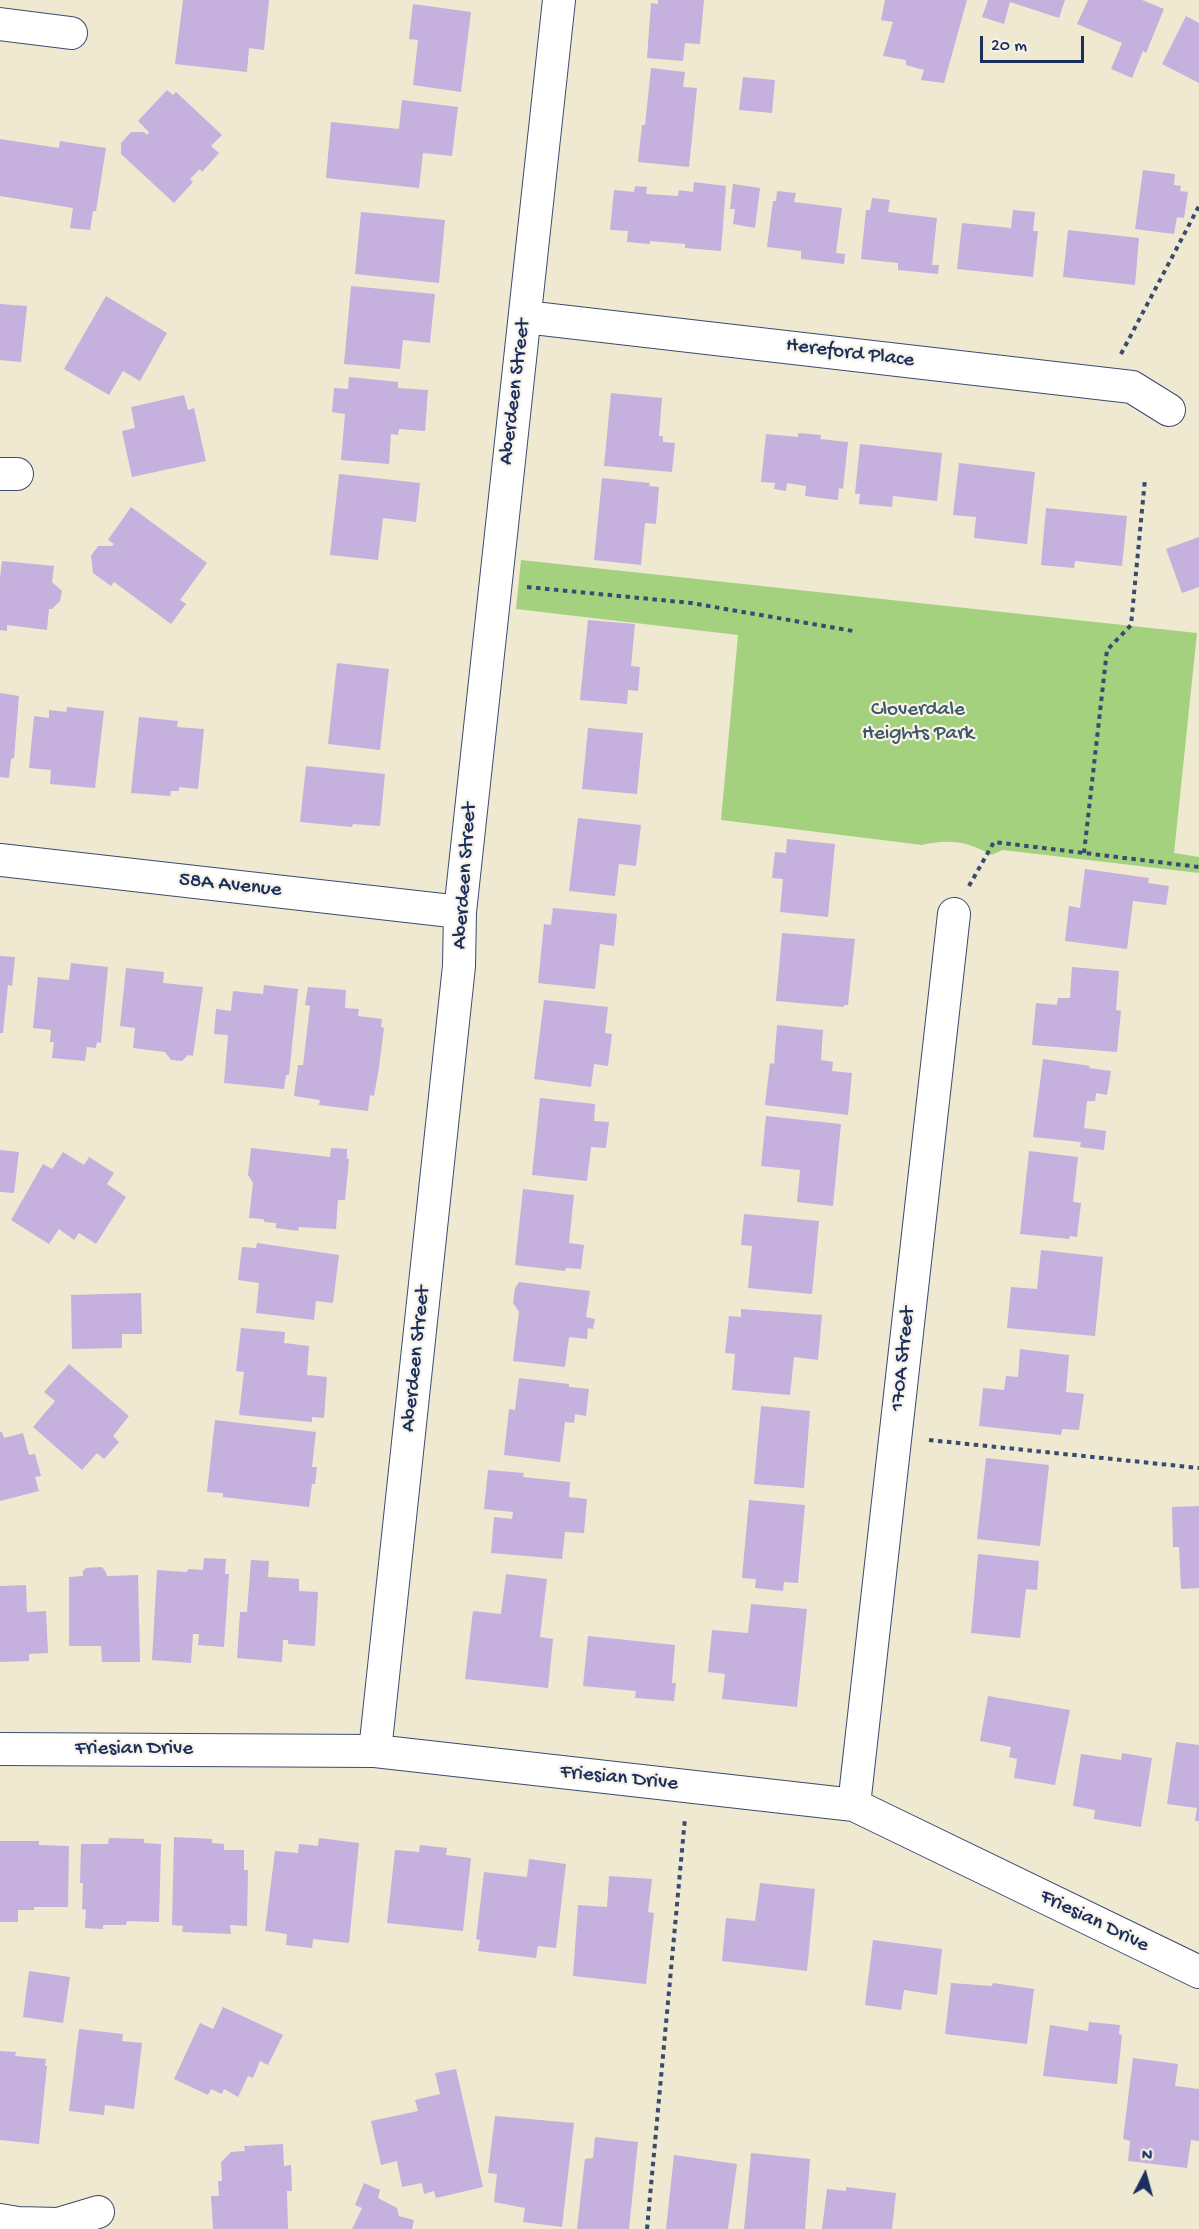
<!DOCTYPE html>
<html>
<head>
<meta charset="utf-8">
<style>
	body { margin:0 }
	#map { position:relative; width:1199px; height:2229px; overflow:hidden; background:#efe9d1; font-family:"Gochi Hand",sans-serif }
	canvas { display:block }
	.north { position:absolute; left:1115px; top:2145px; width:60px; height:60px; -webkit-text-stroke:4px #f7f3e8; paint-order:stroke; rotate:6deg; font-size:16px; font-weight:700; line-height:24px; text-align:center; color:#1b2f5e }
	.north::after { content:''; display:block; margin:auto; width:21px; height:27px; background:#1b2f5e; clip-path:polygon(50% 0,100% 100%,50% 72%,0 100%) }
	.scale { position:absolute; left:980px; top:36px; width:104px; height:27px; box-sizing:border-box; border:3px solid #1b2f5e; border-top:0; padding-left:8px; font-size:18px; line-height:21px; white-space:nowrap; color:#1b2f5e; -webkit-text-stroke:4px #f7f3e8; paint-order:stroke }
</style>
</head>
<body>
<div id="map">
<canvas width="1199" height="2229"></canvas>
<div class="north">N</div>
<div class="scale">20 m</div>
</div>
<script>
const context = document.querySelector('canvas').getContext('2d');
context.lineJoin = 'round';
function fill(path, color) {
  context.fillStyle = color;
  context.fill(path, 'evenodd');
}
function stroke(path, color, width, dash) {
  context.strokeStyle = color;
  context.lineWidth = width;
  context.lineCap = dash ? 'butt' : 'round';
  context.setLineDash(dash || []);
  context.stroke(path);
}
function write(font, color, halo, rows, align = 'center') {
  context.font = font + ' "Gochi Hand",sans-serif';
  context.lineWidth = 4.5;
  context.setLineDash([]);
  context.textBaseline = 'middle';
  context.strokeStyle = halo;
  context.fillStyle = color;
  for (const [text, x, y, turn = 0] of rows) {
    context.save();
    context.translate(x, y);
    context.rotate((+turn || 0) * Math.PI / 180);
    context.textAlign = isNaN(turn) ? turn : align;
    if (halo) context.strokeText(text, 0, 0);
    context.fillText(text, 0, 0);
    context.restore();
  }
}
const green = new Path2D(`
	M 521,560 L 1197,633 L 1174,853 L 1199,857 L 1199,873 L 1003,850 L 991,855 C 967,841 950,839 922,845 L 721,820 L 738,635 L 516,609 Z`);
const building = new Path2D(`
	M 183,0 L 269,0 L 264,50 L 249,48 L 247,72 L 175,64 Z
	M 658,0 L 704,0 L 700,44 L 685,43 L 683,61 L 647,58 L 651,3 L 658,4 Z
	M 885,0 L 967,0 L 944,83 L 921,80 L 924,70 L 906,65 L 906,60 L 883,56 L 893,22 L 881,20 Z
	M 988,0 L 1065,0 L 1059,18 L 1010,2 L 1004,24 L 982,17 Z
	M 1088,0 L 1142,0 L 1164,9 L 1146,53 L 1143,51 L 1132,78 L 1111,69 L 1122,43 L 1077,24 Z
	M 413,4 L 471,12 L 461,92 L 413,85 L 418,40 L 409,39 Z
	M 1186,16 L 1199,23 L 1199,83 L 1162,64 Z
	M 651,68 L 685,72 L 683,87 L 697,88 L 689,167 L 638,162 L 642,125 L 645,125 Z
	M 743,77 L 775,80 L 772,113 L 739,110 Z
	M 167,90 L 173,95 L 176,92 L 222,135 L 211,146 L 219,153 L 202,172 L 200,169 L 190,179 L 193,182 L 174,203 L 121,154 L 121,143 L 131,132 L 144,132 L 147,135 L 149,132 L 138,121 Z
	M 402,100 L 458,107 L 452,156 L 423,153 L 419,188 L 326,178 L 331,122 L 399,129 Z
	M 0,139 L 59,148 L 60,141 L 106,148 L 96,211 L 93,211 L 90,230 L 70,228 L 73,208 L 0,196 Z
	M 1143,170 L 1175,174 L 1174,185 L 1181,186 L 1180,191 L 1188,192 L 1184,218 L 1177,217 L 1174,234 L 1135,229 Z
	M 694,182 L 726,186 L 721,251 L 685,248 L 685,244 L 650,241 L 650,244 L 627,242 L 628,231 L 610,230 L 614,190 L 634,192 L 635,186 L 647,187 L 646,194 L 678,196 L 679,190 L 693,192 Z
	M 733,184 L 760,188 L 755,228 L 733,224 L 735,209 L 730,209 Z
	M 777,191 L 796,193 L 794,202 L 842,208 L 836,253 L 845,254 L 844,264 L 801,259 L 801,251 L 767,247 L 773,201 L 776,201 Z
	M 872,198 L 890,200 L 888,212 L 937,218 L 932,265 L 939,265 L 938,274 L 898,270 L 898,263 L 861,259 L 866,210 L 870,210 Z
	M 1013,210 L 1035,212 L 1033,231 L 1038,231 L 1033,277 L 957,269 L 962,223 L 1011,228 Z
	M 361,212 L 445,220 L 439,283 L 355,274 Z
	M 1068,230 L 1139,238 L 1135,285 L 1063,277 Z
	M 351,286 L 435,294 L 430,343 L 403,340 L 400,369 L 344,364 Z
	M 106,296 L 167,333 L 140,381 L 123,371 L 109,395 L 64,369 Z
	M 0,304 L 27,306 L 21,362 L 0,360 Z
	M 349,377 L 398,382 L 398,388 L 428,390 L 425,431 L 399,429 L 398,435 L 391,434 L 389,464 L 341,460 L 345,414 L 332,412 L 334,388 L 348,389 Z
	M 611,393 L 662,398 L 659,436 L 663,436 L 663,442 L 675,443 L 672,472 L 604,466 Z
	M 184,395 L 188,410 L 194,408 L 206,461 L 132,477 L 122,431 L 135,428 L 131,407 Z
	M 798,433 L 821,435 L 820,439 L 848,442 L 843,489 L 839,488 L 838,500 L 805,496 L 806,486 L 787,483 L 786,491 L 774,489 L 775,483 L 761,482 L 766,434 L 798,437 Z
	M 860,444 L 942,453 L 937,501 L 893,496 L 892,507 L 859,504 L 860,494 L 855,494 Z
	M 959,463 L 1035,472 L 1027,544 L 974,538 L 976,517 L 953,515 Z
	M 339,474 L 420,483 L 416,522 L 383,518 L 378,560 L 330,555 Z
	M 602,478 L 650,483 L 649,486 L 659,487 L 656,524 L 645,523 L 641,565 L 594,560 Z
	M 131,507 L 207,563 L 180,600 L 186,604 L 171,624 L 114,582 L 111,586 L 93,573 L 91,556 L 98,546 L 112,546 L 114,544 L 108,540 Z
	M 1046,508 L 1127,516 L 1122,566 L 1075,561 L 1074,568 L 1041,565 Z
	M 1199,537 L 1199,587 L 1182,593 L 1166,549 Z
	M 2,561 L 54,566 L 52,582 L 62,591 L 60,601 L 52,609 L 49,609 L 47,630 L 7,625 L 7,631 L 0,630 L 0,578 Z
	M 588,620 L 635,624 L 631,666 L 640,667 L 638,691 L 628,690 L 627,704 L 580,700 Z
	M 337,663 L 389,669 L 380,750 L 328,744 Z
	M 0,693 L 19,696 L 14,758 L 11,759 L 9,778 L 0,777 Z
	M 67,707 L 104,711 L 95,788 L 50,784 L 51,770 L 29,768 L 34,716 L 49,718 L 49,710 L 66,712 Z
	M 139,717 L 178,721 L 177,727 L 204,729 L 198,789 L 179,787 L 179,791 L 171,791 L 170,796 L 131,793 Z
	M 588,728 L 643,733 L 637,794 L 582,789 Z
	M 306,766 L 385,774 L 380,826 L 353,824 L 352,827 L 300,822 Z
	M 578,818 L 641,825 L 636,866 L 619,864 L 615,896 L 569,891 Z
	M 787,839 L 835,844 L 828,917 L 780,912 L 783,879 L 772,878 L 775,852 L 786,853 Z
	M 1085,869 L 1149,878 L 1148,883 L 1169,886 L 1166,905 L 1133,901 L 1127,949 L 1065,941 L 1069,906 L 1080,908 Z
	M 553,908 L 617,914 L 614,946 L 600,944 L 595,989 L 538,983 L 544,924 L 551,925 Z
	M 782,933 L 855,939 L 848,1005 L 844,1005 L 844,1007 L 776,1001 Z
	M 0,956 L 15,957 L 12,986 L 8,985 L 3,1033 L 0,1033 Z
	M 71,963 L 108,967 L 101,1043 L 97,1042 L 96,1048 L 87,1047 L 85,1061 L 52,1058 L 54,1042 L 50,1042 L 51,1030 L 33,1028 L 38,977 L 69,980 Z
	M 1072,967 L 1119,971 L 1116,1010 L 1121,1011 L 1117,1052 L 1032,1045 L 1036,1003 L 1057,1005 L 1058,998 L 1070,998 Z
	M 126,968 L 164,972 L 163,983 L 203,987 L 193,1056 L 188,1055 L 182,1061 L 171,1060 L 165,1052 L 133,1048 L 135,1028 L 120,1026 Z
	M 264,985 L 298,989 L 289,1075 L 286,1075 L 284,1089 L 224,1083 L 228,1035 L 214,1034 L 216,1009 L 231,1011 L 233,991 L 263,994 Z
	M 308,987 L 346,990 L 345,1008 L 359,1009 L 358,1016 L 382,1019 L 381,1027 L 384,1028 L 379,1067 L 374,1096 L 370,1095 L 368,1111 L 319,1105 L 320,1100 L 294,1096 L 298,1065 L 303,1065 L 310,1006 L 305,1005 Z
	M 544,1000 L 608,1007 L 605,1033 L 612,1034 L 608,1066 L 594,1064 L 591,1087 L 534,1079 Z
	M 777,1025 L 823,1030 L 821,1060 L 833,1062 L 832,1071 L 852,1073 L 848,1115 L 765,1105 L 770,1063 L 774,1064 Z
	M 1043,1059 L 1090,1066 L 1089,1068 L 1111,1071 L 1107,1095 L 1096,1093 L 1095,1101 L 1087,1101 L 1084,1128 L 1106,1131 L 1104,1150 L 1080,1147 L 1081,1142 L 1033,1137 Z
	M 540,1098 L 595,1104 L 594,1121 L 609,1122 L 606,1148 L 591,1147 L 587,1181 L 532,1175 Z
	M 766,1116 L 841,1124 L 833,1206 L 797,1202 L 800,1170 L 761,1166 Z
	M 251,1148 L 330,1157 L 331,1148 L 347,1149 L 347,1159 L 349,1159 L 345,1200 L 338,1200 L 336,1229 L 299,1227 L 298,1231 L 276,1228 L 276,1223 L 265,1222 L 263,1219 L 249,1218 L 253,1183 L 248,1175 Z
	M 0,1150 L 19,1152 L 14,1193 L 0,1192 Z
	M 1029,1151 L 1078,1157 L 1073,1202 L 1081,1203 L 1077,1237 L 1070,1236 L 1069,1239 L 1020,1234 Z
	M 63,1152 L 84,1165 L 89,1157 L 114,1173 L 107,1184 L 126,1197 L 96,1244 L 79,1233 L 74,1240 L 59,1229 L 49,1244 L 11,1220 L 43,1164 L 52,1169 Z
	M 523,1189 L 574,1195 L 569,1243 L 584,1245 L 581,1269 L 566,1268 L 565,1271 L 515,1265 Z
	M 744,1214 L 819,1221 L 812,1294 L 748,1288 L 752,1246 L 741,1245 Z
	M 257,1243 L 339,1255 L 333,1303 L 316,1301 L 314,1320 L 256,1313 L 259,1283 L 238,1280 L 242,1247 L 256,1248 Z
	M 1041,1250 L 1103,1257 L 1095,1336 L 1007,1328 L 1011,1287 L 1037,1289 Z
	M 519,1282 L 590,1291 L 586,1317 L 595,1319 L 593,1329 L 588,1328 L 587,1339 L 569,1337 L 565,1367 L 513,1361 L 519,1312 L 513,1303 L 515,1288 Z
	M 141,1293 L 142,1334 L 122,1334 L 122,1348 L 72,1349 L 71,1295 Z
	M 741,1309 L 822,1315 L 818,1360 L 794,1357 L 790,1395 L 732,1390 L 735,1354 L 725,1353 L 729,1316 L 741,1317 Z
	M 241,1328 L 285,1332 L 284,1343 L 309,1346 L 307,1375 L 327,1377 L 324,1418 L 312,1417 L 312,1422 L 239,1415 L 244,1372 L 236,1371 Z
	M 1020,1349 L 1069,1355 L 1066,1392 L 1084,1394 L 1079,1430 L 1062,1429 L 1061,1435 L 979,1426 L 983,1388 L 1004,1390 L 1006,1376 L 1018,1377 Z
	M 69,1364 L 129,1416 L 113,1436 L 119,1442 L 104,1459 L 97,1453 L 82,1470 L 33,1427 L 55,1401 L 44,1392 Z
	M 519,1378 L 569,1384 L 569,1387 L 589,1389 L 586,1416 L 575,1414 L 574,1423 L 565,1422 L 560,1462 L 504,1455 L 509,1409 L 515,1410 Z
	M 761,1406 L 810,1411 L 804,1488 L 754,1484 Z
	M 215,1420 L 316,1432 L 312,1467 L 317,1467 L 315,1484 L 312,1484 L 309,1507 L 223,1497 L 223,1493 L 207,1492 Z
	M 0,1432 L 2,1432 L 4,1438 L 23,1433 L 29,1455 L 35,1454 L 41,1476 L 35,1477 L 39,1491 L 0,1501 Z
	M 986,1458 L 1049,1465 L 1040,1546 L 977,1539 Z
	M 488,1470 L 524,1473 L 523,1477 L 570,1482 L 569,1497 L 587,1499 L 584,1533 L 565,1532 L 562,1559 L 491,1553 L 494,1517 L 512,1519 L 513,1512 L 484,1509 Z
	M 749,1500 L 805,1505 L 798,1583 L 784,1582 L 783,1591 L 755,1588 L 756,1579 L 742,1578 Z
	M 1199,1506 L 1199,1588 L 1181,1589 L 1179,1547 L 1173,1547 L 1172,1507 Z
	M 978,1554 L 1039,1561 L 1037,1590 L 1026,1589 L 1020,1638 L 971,1633 Z
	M 204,1558 L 226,1559 L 225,1574 L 229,1574 L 224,1647 L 198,1645 L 199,1634 L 193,1634 L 191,1663 L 152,1660 L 157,1570 L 186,1572 L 189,1569 L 203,1570 Z
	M 251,1560 L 269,1561 L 268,1577 L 299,1579 L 299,1591 L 318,1592 L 315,1646 L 288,1644 L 288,1640 L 283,1640 L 282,1662 L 237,1658 L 240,1612 L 247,1612 Z
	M 102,1567 L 106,1572 L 107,1576 L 138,1575 L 140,1662 L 102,1662 L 101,1646 L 69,1646 L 69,1577 L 83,1576 L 83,1571 L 86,1568 Z
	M 506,1574 L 547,1579 L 540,1637 L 553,1639 L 548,1688 L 465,1679 L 473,1611 L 501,1614 Z
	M 26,1585 L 27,1612 L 46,1611 L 48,1653 L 29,1654 L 29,1661 L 0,1662 L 0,1586 Z
	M 751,1604 L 807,1609 L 797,1707 L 722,1699 L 725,1674 L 708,1672 L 712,1630 L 748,1633 Z
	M 588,1636 L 675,1645 L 672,1683 L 676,1683 L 674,1701 L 635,1698 L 636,1691 L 583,1686 Z
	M 988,1696 L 1070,1710 L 1055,1785 L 1014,1778 L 1017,1759 L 1009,1757 L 1011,1747 L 980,1741 Z
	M 1176,1742 L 1199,1745 L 1199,1821 L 1195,1821 L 1197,1808 L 1167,1804 Z
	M 1122,1753 L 1152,1758 L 1141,1827 L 1094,1819 L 1095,1810 L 1073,1806 L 1081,1754 L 1121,1760 Z
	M 174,1837 L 212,1839 L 212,1843 L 224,1844 L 224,1850 L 244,1850 L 244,1870 L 248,1870 L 247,1926 L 230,1925 L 231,1934 L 182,1932 L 183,1926 L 172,1925 Z
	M 109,1838 L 144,1839 L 144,1843 L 161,1844 L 159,1922 L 127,1921 L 126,1925 L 103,1925 L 103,1929 L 85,1928 L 86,1910 L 82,1909 L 83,1883 L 80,1883 L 81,1844 L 108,1844 Z
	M 319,1838 L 359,1843 L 349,1943 L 313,1939 L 312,1948 L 286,1945 L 287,1934 L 265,1931 L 275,1851 L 298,1853 L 299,1844 L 318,1846 Z
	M 0,1841 L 39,1841 L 39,1845 L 69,1846 L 68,1907 L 34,1907 L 34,1910 L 18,1910 L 18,1922 L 0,1922 Z
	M 420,1845 L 447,1848 L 446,1855 L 471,1858 L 463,1931 L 387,1923 L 395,1850 L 419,1852 Z
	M 529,1859 L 566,1864 L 556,1948 L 538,1946 L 536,1958 L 478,1951 L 480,1940 L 476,1939 L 484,1872 L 527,1877 Z
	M 609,1876 L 652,1879 L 648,1912 L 654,1913 L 646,1984 L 573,1976 L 578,1905 L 607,1907 Z
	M 760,1883 L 815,1889 L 807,1971 L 722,1961 L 726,1918 L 755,1921 Z
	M 873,1940 L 942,1949 L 937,1995 L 904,1990 L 901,2010 L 865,2005 Z
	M 29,1971 L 70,1977 L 63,2023 L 23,2017 Z
	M 951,1983 L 992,1986 L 993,1983 L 1034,1989 L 1027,2044 L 945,2034 Z
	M 223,2007 L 283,2035 L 268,2065 L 260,2061 L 253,2078 L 248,2076 L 238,2097 L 224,2089 L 222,2094 L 211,2089 L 208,2095 L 174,2079 L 200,2023 L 213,2029 Z
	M 1089,2022 L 1120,2025 L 1119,2034 L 1122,2035 L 1117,2084 L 1043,2076 L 1050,2025 L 1088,2031 Z
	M 79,2029 L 123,2034 L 122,2041 L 142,2043 L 134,2109 L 105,2105 L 104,2115 L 69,2111 Z
	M 0,2051 L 16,2052 L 15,2056 L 46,2059 L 45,2066 L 47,2066 L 39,2144 L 0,2140 Z
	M 1133,2058 L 1178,2064 L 1175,2086 L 1199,2089 L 1199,2141 L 1191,2140 L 1187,2168 L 1128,2161 L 1130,2141 L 1123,2139 Z
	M 456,2069 L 483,2187 L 436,2198 L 434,2191 L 424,2194 L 422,2183 L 402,2187 L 397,2161 L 381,2165 L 371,2121 L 418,2111 L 415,2100 L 440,2094 L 435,2073 Z
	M 495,2116 L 574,2123 L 562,2227 L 523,2222 L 525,2208 L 494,2202 L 497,2174 L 488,2173 Z
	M 595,2137 L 638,2142 L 629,2229 L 577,2229 L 585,2159 L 593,2158 Z
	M 283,2144 L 284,2166 L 291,2165 L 292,2191 L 287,2191 L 288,2229 L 213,2229 L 211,2196 L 219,2196 L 218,2181 L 222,2181 L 221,2162 L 231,2152 L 245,2151 L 244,2146 Z
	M 751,2153 L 810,2159 L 805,2229 L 744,2229 Z
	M 674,2155 L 737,2164 L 728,2229 L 666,2229 Z
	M 364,2183 L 380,2190 L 378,2198 L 397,2208 L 399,2216 L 414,2220 L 412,2229 L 352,2229 L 362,2208 L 355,2205 Z
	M 846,2187 L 896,2193 L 892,2229 L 822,2229 L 827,2189 L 846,2191 Z`);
const path = new Path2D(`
	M 1121,354 L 1199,206
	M 527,587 L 691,603 L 853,631
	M 1084,853 L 1107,650 L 1131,625 L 1145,479
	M 969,886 L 994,842 L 1199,867
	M 929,1440 L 1199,1468
	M 647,2229 L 685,1818`);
const minor = new Path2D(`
	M 0,24 L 71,33
	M 525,317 L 1132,387 L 1169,410
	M 0,474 L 17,474
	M 0,860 L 460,912
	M 0,1749 L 375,1751 L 854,1805 L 1199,1972
	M 375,1751 L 459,966 L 460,912 L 559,0
	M 854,1805 L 954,914
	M 0,2220 L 18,2223 L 58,2224 L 98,2212`);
const streetNames = [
	["Hereford Place",850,354,7],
	["Aberdeen Street",516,392,-83],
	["Aberdeen Street",466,876,-86],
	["58A Avenue",230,886,6],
	["Aberdeen Street",417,1359,-84],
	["170A Street",904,1359,-84],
	["Friesian Drive",134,1750],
	["Friesian Drive",619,1779,6],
	["Friesian Drive",1094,1922,26]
];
const parkNames = [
	["Cloverdale",918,711],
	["Heights Park",918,735]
];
fill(green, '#a4d17e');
fill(building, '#c6b0dd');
stroke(minor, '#3b4b6f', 34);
stroke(path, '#3b4b6f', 4, [4.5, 4.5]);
stroke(minor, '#fff', 32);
write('21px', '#1b2f5e', '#f7f3e8', streetNames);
write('21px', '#3d5866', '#f7f3e8', parkNames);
</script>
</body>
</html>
